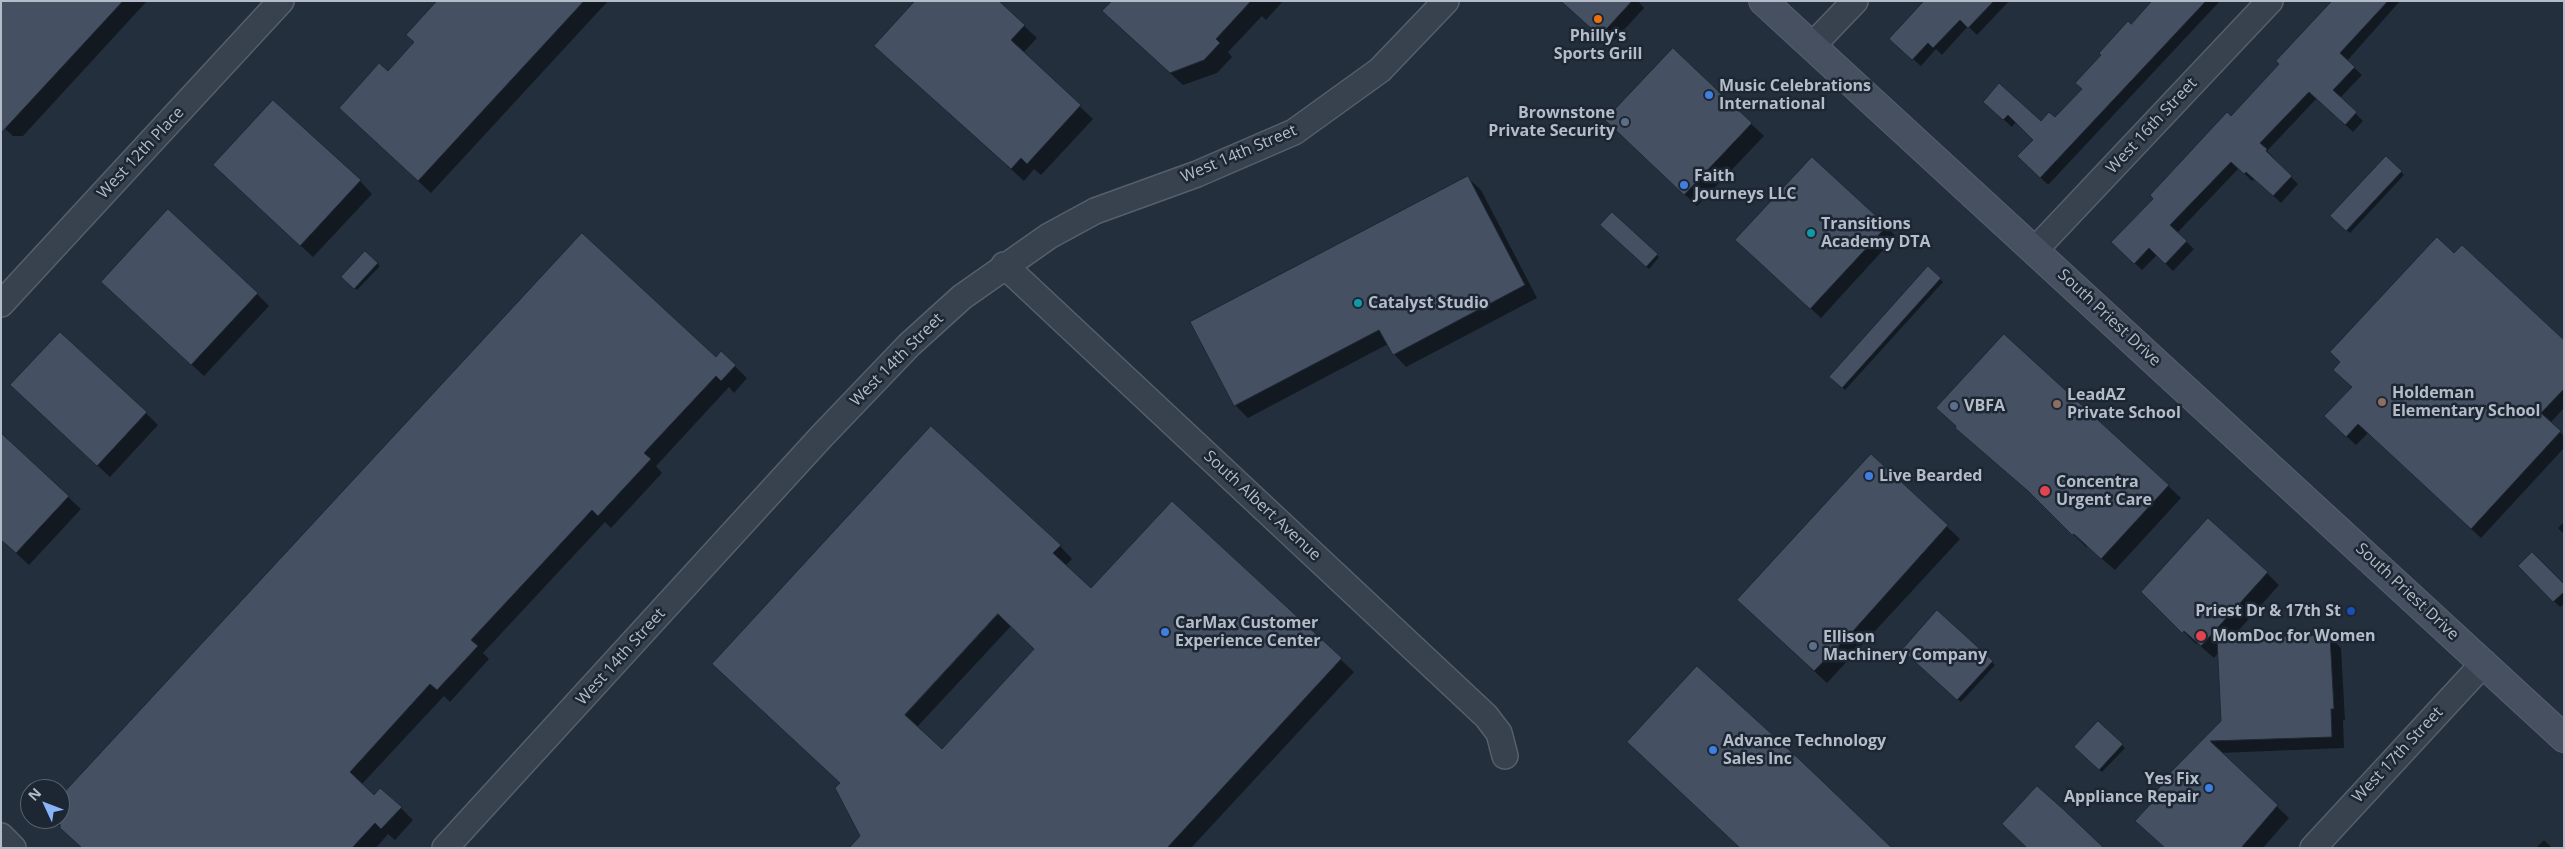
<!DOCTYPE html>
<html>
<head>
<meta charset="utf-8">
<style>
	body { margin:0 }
	#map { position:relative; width:2565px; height:849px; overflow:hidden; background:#242f3e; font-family:"Open Sans",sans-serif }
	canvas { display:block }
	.frame { position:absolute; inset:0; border:2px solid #b4bcc9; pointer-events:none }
	.north { position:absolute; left:20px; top:779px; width:50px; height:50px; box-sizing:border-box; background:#1d2633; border:1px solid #59626f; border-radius:50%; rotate:313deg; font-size:14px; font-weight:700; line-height:20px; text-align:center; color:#b4bcc9 }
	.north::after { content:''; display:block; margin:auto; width:18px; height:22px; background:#8ab4f8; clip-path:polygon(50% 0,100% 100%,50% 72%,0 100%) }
</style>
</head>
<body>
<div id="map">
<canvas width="2565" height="849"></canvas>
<div class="frame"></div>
<div class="north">N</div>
</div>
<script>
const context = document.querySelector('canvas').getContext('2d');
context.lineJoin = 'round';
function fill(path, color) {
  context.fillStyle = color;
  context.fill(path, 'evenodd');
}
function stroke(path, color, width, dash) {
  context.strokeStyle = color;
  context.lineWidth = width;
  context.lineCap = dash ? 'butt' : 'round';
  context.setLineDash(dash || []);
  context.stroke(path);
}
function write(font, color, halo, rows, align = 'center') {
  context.font = font + ' "Open Sans",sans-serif';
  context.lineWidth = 5;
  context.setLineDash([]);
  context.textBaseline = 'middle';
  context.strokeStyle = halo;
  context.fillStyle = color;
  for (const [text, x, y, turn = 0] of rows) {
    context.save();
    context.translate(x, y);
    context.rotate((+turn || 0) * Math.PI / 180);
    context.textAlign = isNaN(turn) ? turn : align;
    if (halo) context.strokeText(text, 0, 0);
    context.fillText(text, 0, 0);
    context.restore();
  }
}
const shadow = new Path2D(`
	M 1,1 L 147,1 L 23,136 L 13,136 L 1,125 Z
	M 439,1 L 608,1 L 431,193 L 353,120 L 388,73 L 416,43 Z
	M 997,1 L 1037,38 L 1023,53 L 1093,119 L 1041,175 L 1034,169 L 1024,181 L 888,58 Z
	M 1113,1 L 1283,1 L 1266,20 L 1262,16 L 1228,52 L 1232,57 L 1217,73 L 1183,85 L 1117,24 Z
	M 1562,1 L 1638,1 L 1644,8 L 1610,45 Z
	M 1925,1 L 2009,1 L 1977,35 L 1968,26 L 1942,55 L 1936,49 L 1921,66 L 1898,46 Z
	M 2154,1 L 2220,1 L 2048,185 L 2019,156 L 2035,140 L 2016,122 L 2012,127 L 1992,109 L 2041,122 L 2055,119 L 2083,89 L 2131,26 Z
	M 2334,1 L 2400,1 L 2347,61 L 2362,75 L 2340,98 L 2363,121 L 2353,132 L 2317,98 L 2267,151 L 2274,158 L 2272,159 L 2298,184 L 2281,203 L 2255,178 L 2252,181 L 2239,168 L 2177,233 L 2194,249 L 2173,271 L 2157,255 L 2142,270 L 2113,242 L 2281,64 Z
	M 1673,50 L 1764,136 L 1697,206 L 1619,133 Z
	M 2386,158 L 2404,175 L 2350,233 L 2332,216 Z
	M 227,178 L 360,181 L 372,194 L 313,257 Z
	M 1468,178 L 1481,190 L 1537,298 L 1406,367 L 1394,354 L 1388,344 L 1248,418 L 1235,405 Z
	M 1612,214 L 1659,257 L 1649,269 L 1602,225 Z
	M 1886,227 L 1896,236 L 1821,318 L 1746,249 Z
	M 365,253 L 380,266 L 357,290 L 343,277 Z
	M 2454,255 L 2564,341 L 2564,408 L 2550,423 L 2564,436 L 2564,448 L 2481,538 L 2368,433 L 2356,445 L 2335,426 L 2353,387 Z
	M 1928,268 L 1943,282 L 1845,390 L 1830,377 Z
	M 115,294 L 257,294 L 269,306 L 204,376 Z
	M 721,353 L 747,378 L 734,393 L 729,387 L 656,466 L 662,473 L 611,528 L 605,522 L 483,653 L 489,659 L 450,702 L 444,696 L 362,784 L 374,796 L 401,808 L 413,820 L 395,840 L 388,834 L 376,848 L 82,848 L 52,819 L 60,819 L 60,799 L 716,359 Z
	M 24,398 L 146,413 L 158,425 L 110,477 Z
	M 1957,428 L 2168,486 L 2181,498 L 2115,570 L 2087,546 L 2086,547 L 2042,503 Z
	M 1,435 L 81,509 L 29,565 L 1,539 Z
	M 1872,456 L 1960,539 L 1827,683 L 1751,613 Z
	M 1172,503 L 1354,672 L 1191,848 L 851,848 L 861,836 L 841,783 L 726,677 L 1060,546 L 1072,559 L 1065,566 L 1091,590 ZM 1011,626 L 1036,649 L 942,750 L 917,727 Z
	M 2564,522 L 2564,534 L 2558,528 Z
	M 2519,566 L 2564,586 L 2564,604 L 2560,607 Z
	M 2267,573 L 2279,585 L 2230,640 L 2329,636 L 2341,648 L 2345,720 L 2343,720 L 2344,748 L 2220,753 L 2289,818 L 2263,848 L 2165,848 L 2149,833 L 2223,721 L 2219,652 L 2214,658 L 2197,643 L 2196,644 L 2143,592 Z
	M 1937,612 L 1995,665 L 1961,702 L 1903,650 Z
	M 2098,723 L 2125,748 L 2102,772 L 2075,747 Z
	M 2544,840 L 2552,848 L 2536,848 Z`);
const building = new Path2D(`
	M 1,1 L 123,1 L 1,133 Z
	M 437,1 L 584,1 L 418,181 L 339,108 L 379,63 L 388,71 L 414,42 L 406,35 Z
	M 915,1 L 999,1 L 1025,25 L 1011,40 L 1081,105 L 1027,164 L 1021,158 L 1011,169 L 874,46 Z
	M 1112,1 L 1251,1 L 1216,39 L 1220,43 L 1204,60 L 1170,73 L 1102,11 Z
	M 1561,1 L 1632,1 L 1600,36 Z
	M 1924,1 L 1994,1 L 1968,28 L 1960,20 L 1933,48 L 1928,43 L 1912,60 L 1889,39 Z
	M 2152,1 L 2206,1 L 2040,178 L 2017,156 L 2033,140 L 2008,115 L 2003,120 L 1983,102 L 1999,83 L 2041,121 L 2049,112 L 2055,117 L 2082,89 L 2075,83 L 2101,55 L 2099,53 L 2128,21 L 2131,24 Z
	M 2332,1 L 2388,1 L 2340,53 L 2355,67 L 2333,90 L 2357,112 L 2345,125 L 2309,92 L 2260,143 L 2267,149 L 2266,151 L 2292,176 L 2273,196 L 2246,172 L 2244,174 L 2231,162 L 2170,225 L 2187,241 L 2165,264 L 2149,248 L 2134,264 L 2111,242 L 2153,199 L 2150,195 L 2227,112 L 2231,116 L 2279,64 L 2276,61 Z
	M 1673,48 L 1752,123 L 1684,195 L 1605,120 Z
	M 273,100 L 361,180 L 300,246 L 213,165 Z
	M 2386,156 L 2402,171 L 2346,231 L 2330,216 Z
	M 1812,157 L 1887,226 L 1810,309 L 1735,240 Z
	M 1468,176 L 1525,285 L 1393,355 L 1379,330 L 1234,406 L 1190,322 Z
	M 168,209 L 258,293 L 191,365 L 101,282 Z
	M 1612,212 L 1658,254 L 1646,267 L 1600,225 Z
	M 582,233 L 716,357 L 721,351 L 736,365 L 721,381 L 716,376 L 644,453 L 651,459 L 598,516 L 592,510 L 471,640 L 478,646 L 437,690 L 430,684 L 350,772 L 374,795 L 380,788 L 402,807 L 381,829 L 375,823 L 352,848 L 82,848 L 60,828 L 60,797 Z
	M 2437,237 L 2454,253 L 2462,245 L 2564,340 L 2564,389 L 2541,413 L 2561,431 L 2471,529 L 2358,424 L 2346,437 L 2324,416 L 2352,387 L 2333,370 L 2340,362 L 2330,352 Z
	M 365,251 L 378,263 L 354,289 L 341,277 Z
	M 1928,266 L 1941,278 L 1842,388 L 1829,377 Z
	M 60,332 L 147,412 L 97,466 L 10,385 Z
	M 2004,334 L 2169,485 L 2101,559 L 2074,534 L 2072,535 L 2028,491 L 1955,428 L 1956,426 L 1936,408 Z
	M 931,426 L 1061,545 L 1053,553 L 1091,588 L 1172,501 L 1342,658 L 1167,848 L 849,848 L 860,836 L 835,788 L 840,783 L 712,664 ZM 998,614 L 1034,649 L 942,749 L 905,715 Z
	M 1,433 L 69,496 L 16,553 L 1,540 Z
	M 1871,454 L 1948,525 L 1854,630 L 1814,671 L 1737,600 Z
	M 2208,518 L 2268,572 L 2201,646 L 2184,631 L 2182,633 L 2141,592 Z
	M 2532,552 L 2564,584 L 2564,592 L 2553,602 L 2518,566 Z
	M 1937,610 L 1993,661 L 1957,700 L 1902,650 Z
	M 2330,635 L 2334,709 L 2331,709 L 2332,737 L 2210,741 L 2278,805 L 2241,848 L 2165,848 L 2135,821 L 2154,800 L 2151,797 L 2166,780 L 2164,779 L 2221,721 L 2217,639 Z
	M 1697,666 L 1799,759 L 1892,848 L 1740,848 L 1627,742 Z
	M 2098,721 L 2123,744 L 2099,770 L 2074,747 Z
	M 2037,786 L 2063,809 L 2104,848 L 2027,848 L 2002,824 Z`);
const minor = new Path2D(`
	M 1812,46 L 1855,1
	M 2035,250 L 2270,1
	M 1004,265 L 1486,716 L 1499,733 L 1505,756
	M 1,304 L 281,1
	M 1,836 L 13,848
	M 445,848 L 821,437 L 909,345 L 962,297 L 1049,236 L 1095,211 L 1197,174 L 1294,132 L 1380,70 L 1446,1
	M 2313,848 L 2484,663`);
const secondary = new Path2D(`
	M 1763,1 L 2564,738`);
const markers = [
	[1598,19,5,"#e8710a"],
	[1709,95,5,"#3f7fe0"],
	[1625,122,5,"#5c6f8a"],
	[1684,185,5,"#3f7fe0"],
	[1811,233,5,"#0f9aa8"],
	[1358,303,5,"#0f9aa8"],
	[2382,402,5,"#8d6e63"],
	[2057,404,5,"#8d6e63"],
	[1954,406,5,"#5c6f8a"],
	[1869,476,5,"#3f7fe0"],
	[2045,491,6,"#e0444e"],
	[2351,611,5,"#1a4fb4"],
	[1165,632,5,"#3f7fe0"],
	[2201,636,6,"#e0444e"],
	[1813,646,5,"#5c6f8a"],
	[1713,750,5,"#3f7fe0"],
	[2209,788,5,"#3f7fe0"]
];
const poiNames = [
	["Philly's",1598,36,"center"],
	["Sports Grill",1598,54,"center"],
	["Music Celebrations",1719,86],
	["International",1719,104],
	["Brownstone",1615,113,"right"],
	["Private Security",1615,131,"right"],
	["Faith",1694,176],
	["Journeys LLC",1694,194],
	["Transitions",1821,224],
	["Academy DTA",1821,242],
	["Catalyst Studio",1368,303],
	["Holdeman",2392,393],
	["Elementary School",2392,411],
	["LeadAZ",2067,395],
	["Private School",2067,413],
	["VBFA",1964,406],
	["Live Bearded",1879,476],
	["Concentra",2056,482],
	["Urgent Care",2056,500],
	["Priest Dr & 17th St",2341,611,"right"],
	["CarMax Customer",1175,623],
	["Experience Center",1175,641],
	["MomDoc for Women",2212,636],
	["Ellison",1823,637],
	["Machinery Company",1823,655],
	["Advance Technology",1723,741],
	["Sales Inc",1723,759],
	["Yes Fix",2199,779,"right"],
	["Appliance Repair",2199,797,"right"]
];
const streetNames = [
	["West 16th Street",2152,126,-47],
	["West 12th Place",141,153,-47],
	["West 14th Street",1239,154,-23],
	["South Priest Drive",2109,318,43],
	["West 14th Street",897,360,-45],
	["South Albert Avenue",1262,506,43],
	["South Priest Drive",2407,592,43],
	["West 14th Street",621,657,-48],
	["West 17th Street",2398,755,-47]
];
fill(shadow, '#0007');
fill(building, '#455162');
stroke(building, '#1f2835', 1);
stroke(minor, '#565f6c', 28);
stroke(secondary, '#565f6c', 30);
stroke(minor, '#38414e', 25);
stroke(secondary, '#465061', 28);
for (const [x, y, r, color] of markers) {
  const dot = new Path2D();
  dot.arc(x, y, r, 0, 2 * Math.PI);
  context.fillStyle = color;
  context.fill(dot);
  stroke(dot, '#1d2633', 2);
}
write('bold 16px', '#b4bcc9', '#1d2633', poiNames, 'left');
write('16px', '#b4bcc9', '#1d2633', streetNames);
</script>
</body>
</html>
